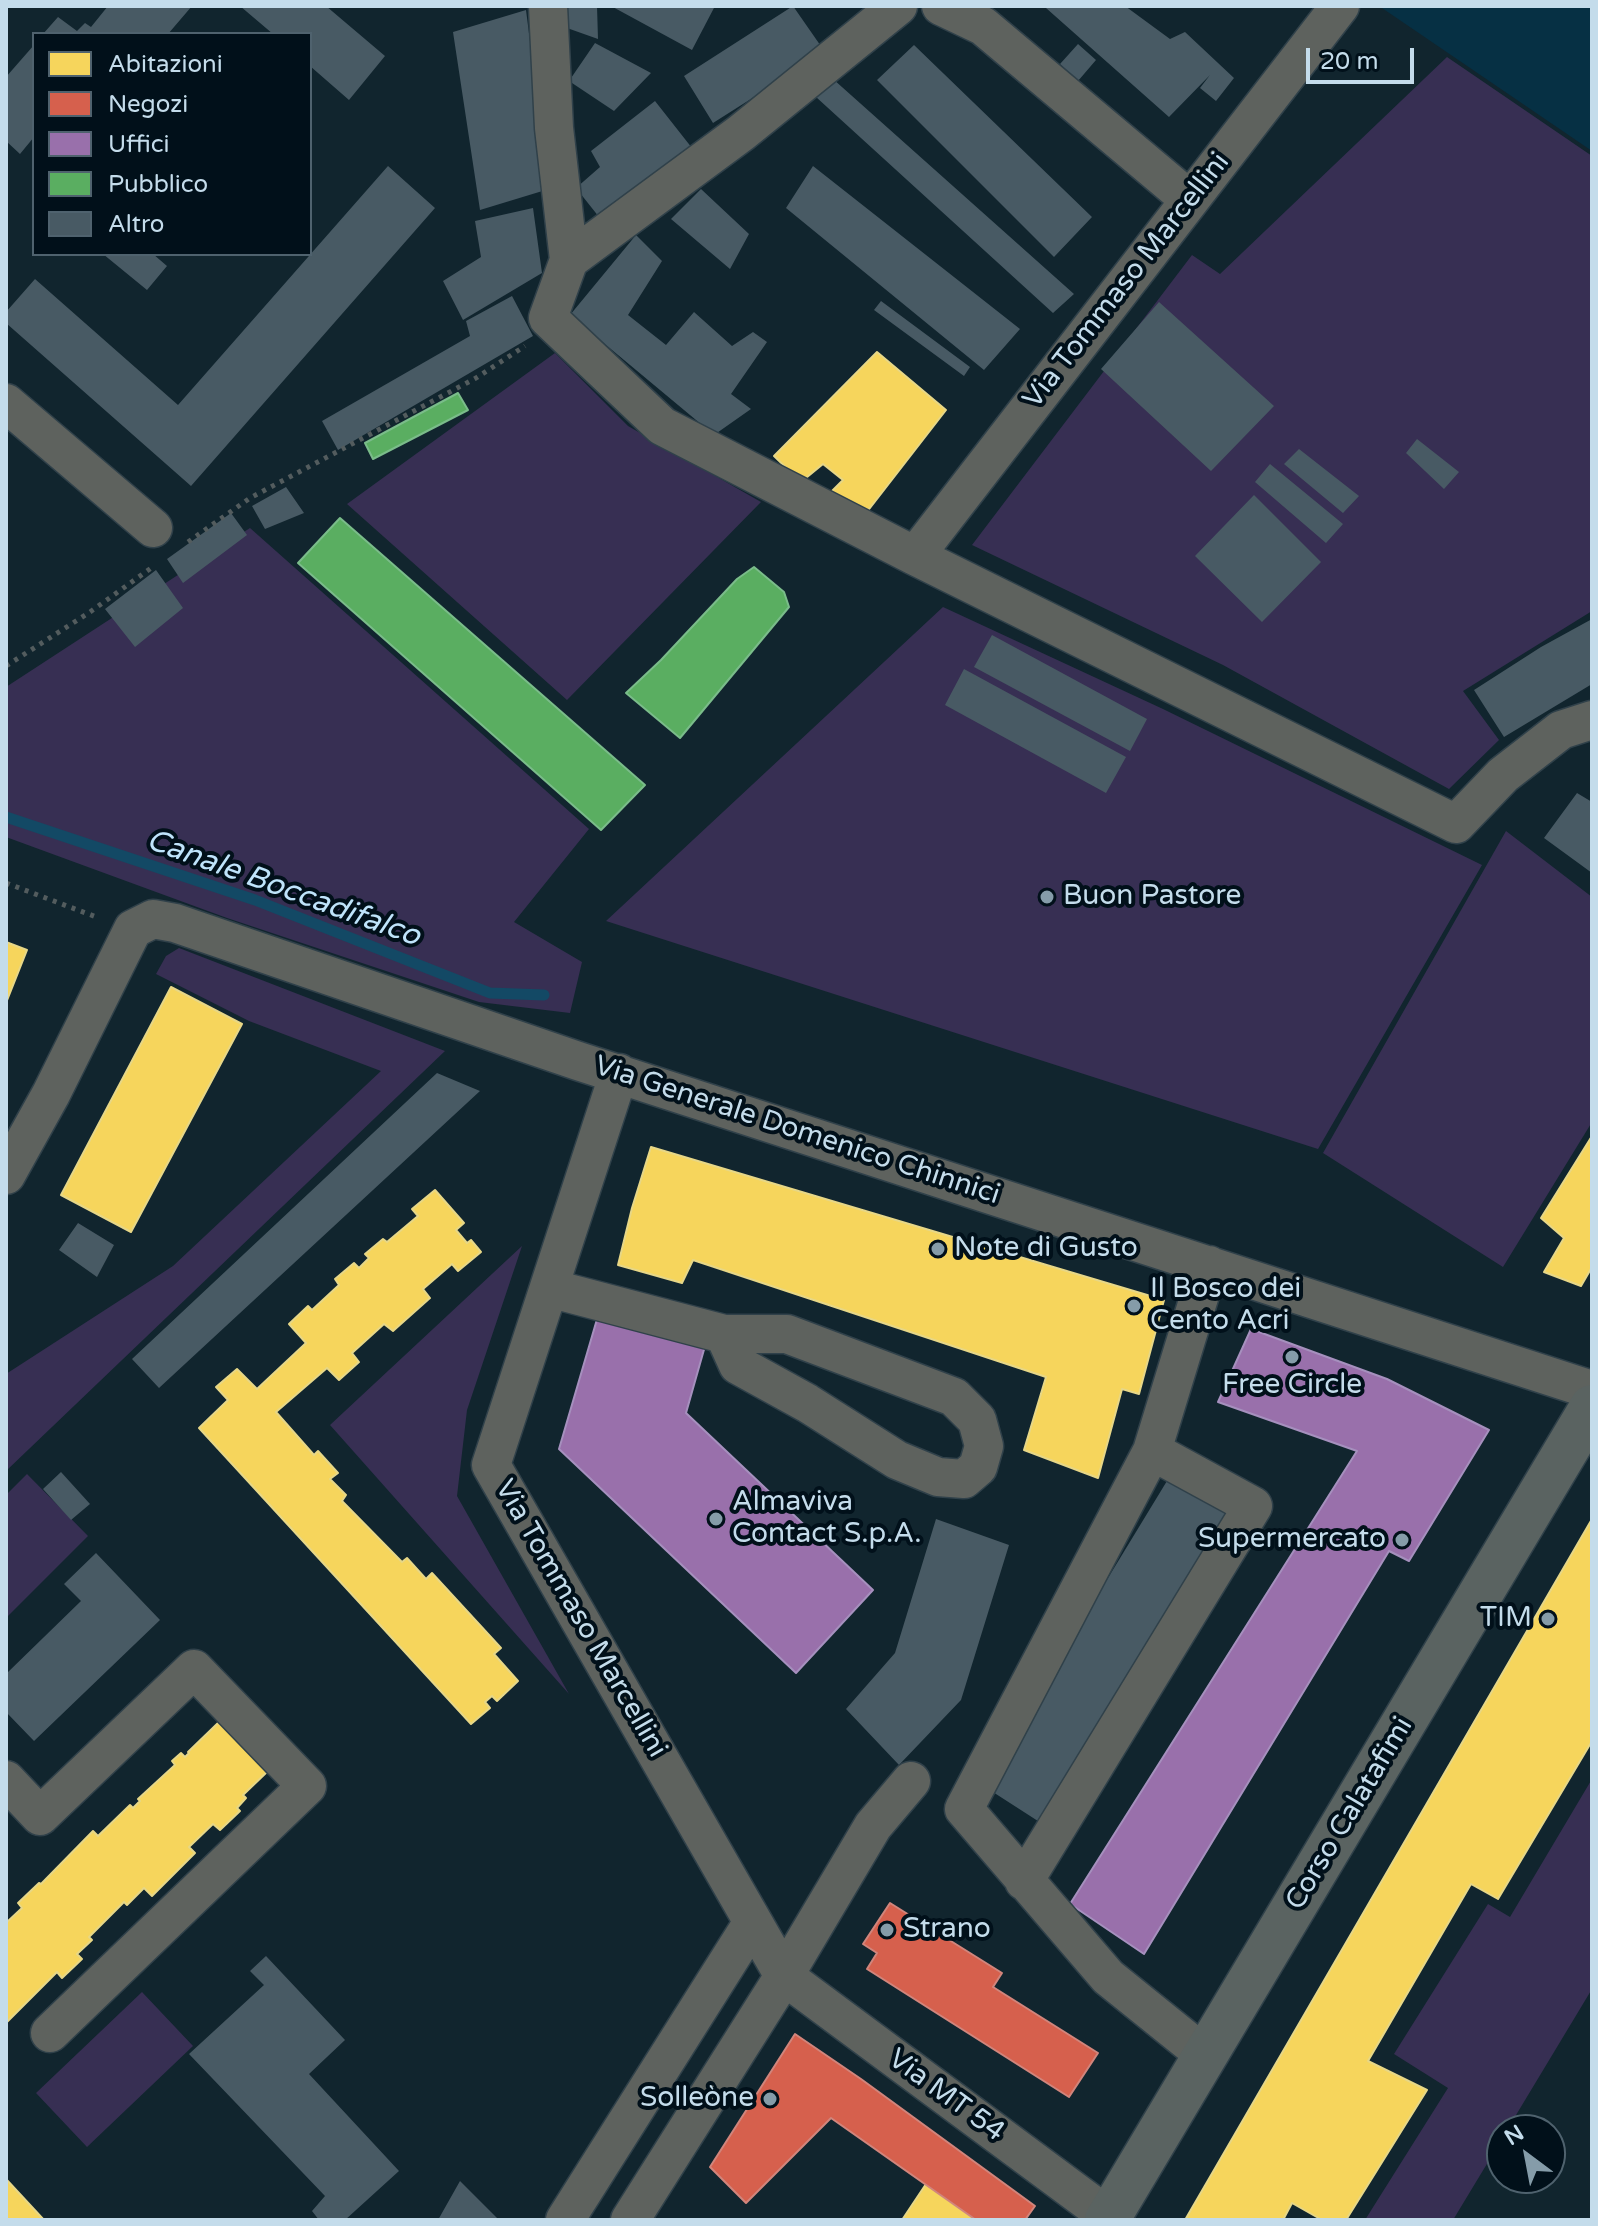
<!DOCTYPE html>
<html>
<head>
<meta charset="utf-8">
<style>
	body { margin:0 }
	#map { position:relative; width:1598px; height:2226px; overflow:hidden; background:#11252e; font-family:"Varela Round",sans-serif }
	canvas { display:block }
	.frame { position:absolute; inset:0; border:8px solid #c4dceb; pointer-events:none }
	.legend { position:absolute; left:32px; top:32px; width:280px; height:224px; box-sizing:border-box; background:#01101a; border:2px solid #4f626e; margin:0; padding:10px 14px; list-style:none; font-size:24px; color:#c4dceb }
	.legend li { display:flex; align-items:center; gap:16px; height:40px }
	.legend b { width:40px; border:2px solid #4f626e }
	.north { position:absolute; left:1486px; top:2114px; width:80px; height:80px; box-sizing:border-box; background:#01101a; border:2px solid #4f626e; border-radius:50%; rotate:328deg; font-size:22px; font-weight:700; line-height:32px; text-align:center; color:#c4dceb }
	.north::after { content:''; display:block; margin:auto; width:28px; height:36px; background:#859ca9; clip-path:polygon(50% 0,100% 100%,50% 72%,0 100%) }
	.scale { position:absolute; left:1306px; top:48px; width:108px; height:36px; box-sizing:border-box; border:4px solid #c4dceb; border-top:0; padding-left:10px; font-size:24px; line-height:28px; white-space:nowrap; color:#c4dceb; -webkit-text-stroke:6px #01101a; paint-order:stroke }
</style>
</head>
<body>
<div id="map">
<canvas width="1598" height="2226"></canvas>
<div class="frame"></div>
<ul class="legend">
<li><b style="height:22px;background:#f6d55c"></b>Abitazioni</li>
<li><b style="height:22px;background:#d6604d"></b>Negozi</li>
<li><b style="height:22px;background:#9970ab"></b>Uffici</li>
<li><b style="height:22px;background:#5aae61"></b>Pubblico</li>
<li><b style="height:22px;background:#485a64"></b>Altro</li>
</ul>
<div class="north">N</div>
<div class="scale">20 m</div>
</div>
<script>
const context = document.querySelector('canvas').getContext('2d');
context.lineJoin = 'round';
function fill(path, color) {
  context.fillStyle = color;
  context.fill(path, 'evenodd');
}
function stroke(path, color, width, dash) {
  context.strokeStyle = color;
  context.lineWidth = width;
  context.lineCap = dash ? 'butt' : 'round';
  context.setLineDash(dash || []);
  context.stroke(path);
}
function write(font, color, halo, rows, align = 'center') {
  context.font = font + ' "Varela Round",sans-serif';
  context.lineWidth = 8;
  context.setLineDash([]);
  context.textBaseline = 'middle';
  context.strokeStyle = halo;
  context.fillStyle = color;
  for (const [text, x, y, turn = 0] of rows) {
    context.save();
    context.translate(x, y);
    context.rotate((+turn || 0) * Math.PI / 180);
    context.textAlign = isNaN(turn) ? turn : align;
    if (halo) context.strokeText(text, 0, 0);
    context.fillText(text, 0, 0);
    context.restore();
  }
}
const built = new Path2D(`
	M 1384,6 L 1592,6 L 1592,151 L 1382,8 Z`);
const green = new Path2D(`
	M 1447,57 L 1592,156 L 1592,611 L 1463,691 L 1499,740 L 1449,789 L 1223,665 L 972,545 L 1192,255 L 1220,274 Z
	M 555,353 L 628,426 L 761,502 L 567,700 L 347,504 Z
	M 250,528 L 589,829 L 514,922 L 582,962 L 570,1013 L 479,1002 L 227,918 L 6,837 L 6,687 Z
	M 943,607 L 1163,709 L 1482,865 L 1318,1149 L 606,921 Z
	M 1506,831 L 1592,897 L 1592,1122 L 1503,1267 L 1323,1153 Z
	M 179,948 L 445,1051 L 6,1471 L 6,1374 L 173,1266 L 381,1071 L 249,1021 L 156,974 L 166,956 Z
	M 522,1246 L 467,1410 L 457,1496 L 569,1694 L 330,1425 Z
	M 27,1474 L 88,1536 L 6,1618 L 6,1495 Z
	M 1592,1779 L 1592,1989 L 1507,2130 L 1502,2130 L 1502,2139 L 1453,2220 L 1365,2220 L 1448,2088 L 1394,2054 L 1488,1904 L 1510,1917 Z
	M 142,1992 L 193,2046 L 87,2147 L 36,2093 Z`);
const homes = new Path2D(`
	M 877,352 L 946,410 L 863,517 L 823,500 L 843,480 L 823,464 L 801,482 L 774,456 Z
	M 6,942 L 27,950 L 6,1003 Z
	M 171,987 L 242,1024 L 131,1232 L 61,1195 Z
	M 1592,1136 L 1592,1267 L 1581,1286 L 1544,1272 L 1564,1238 L 1541,1218 Z
	M 651,1147 L 1164,1300 L 1139,1394 L 1122,1389 L 1098,1478 L 1024,1450 L 1046,1377 L 693,1260 L 682,1283 L 618,1265 L 632,1208 Z
	M 435,1190 L 464,1223 L 456,1230 L 467,1243 L 471,1240 L 481,1252 L 458,1271 L 452,1264 L 423,1289 L 430,1298 L 393,1331 L 384,1324 L 352,1353 L 359,1362 L 339,1380 L 327,1368 L 276,1412 L 314,1455 L 318,1451 L 338,1473 L 330,1479 L 346,1495 L 342,1501 L 402,1562 L 407,1558 L 426,1579 L 432,1573 L 501,1648 L 494,1654 L 518,1681 L 497,1701 L 492,1696 L 485,1702 L 490,1708 L 471,1724 L 199,1428 L 228,1400 L 216,1387 L 237,1369 L 257,1389 L 306,1343 L 289,1324 L 308,1306 L 312,1310 L 339,1285 L 335,1279 L 354,1263 L 359,1268 L 369,1258 L 365,1254 L 383,1239 L 387,1242 L 418,1216 L 412,1209 Z
	M 1592,1519 L 1592,1741 L 1498,1899 L 1471,1884 L 1368,2061 L 1427,2090 L 1346,2220 L 1322,2220 L 1292,2203 L 1283,2220 L 1185,2220 Z
	M 219,1722 L 268,1771 L 243,1795 L 246,1798 L 237,1808 L 240,1811 L 220,1830 L 213,1824 L 189,1847 L 195,1853 L 152,1896 L 144,1888 L 127,1905 L 124,1902 L 89,1937 L 92,1940 L 77,1954 L 82,1959 L 62,1978 L 57,1972 L 6,2023 L 6,1923 L 22,1908 L 18,1903 L 39,1883 L 41,1884 L 93,1831 L 98,1836 L 130,1805 L 133,1808 L 140,1801 L 138,1799 L 175,1765 L 172,1761 L 181,1753 L 185,1757 L 189,1753 L 188,1752 Z
	M 6,2179 L 44,2220 L 6,2220 Z
	M 926,2184 L 976,2220 L 902,2220 Z`);
const shops = new Path2D(`
	M 890,1903 L 1002,1973 L 993,1987 L 1098,2053 L 1069,2097 L 867,1969 L 877,1953 L 863,1944 Z
	M 795,2034 L 861,2079 L 1035,2206 L 1025,2220 L 976,2220 L 831,2118 L 746,2203 L 710,2167 Z`);
const offices = new Path2D(`
	M 600,1309 L 705,1346 L 686,1413 L 873,1590 L 796,1673 L 559,1449 Z
	M 1251,1329 L 1387,1379 L 1489,1430 L 1409,1561 L 1389,1551 L 1144,1954 L 1070,1904 L 1357,1451 L 1218,1402 Z`);
const public = new Path2D(`
	M 458,393 L 468,410 L 373,459 L 365,443 Z
	M 340,518 L 645,785 L 601,830 L 298,563 Z
	M 754,567 L 784,592 L 789,607 L 680,738 L 626,693 L 661,660 L 737,579 Z`);
const stream = new Path2D(`
	M 6,817 L 255,900 L 490,993 L 544,995`);
const building = new Path2D(`
	M 108,6 L 192,6 L 168,34 L 43,34 L 58,17 L 77,31 L 85,23 L 91,27 Z
	M 240,6 L 326,6 L 385,56 L 349,100 L 310,66 L 310,34 L 273,34 Z
	M 566,6 L 597,6 L 598,39 L 567,28 Z
	M 611,6 L 715,6 L 692,50 Z
	M 793,6 L 825,52 L 713,123 L 684,76 Z
	M 1047,6 L 1125,6 L 1170,39 L 1185,32 L 1234,78 L 1216,101 L 1200,88 L 1210,75 L 1169,117 L 1046,8 Z
	M 526,10 L 549,189 L 480,210 L 453,32 Z
	M 595,43 L 651,73 L 614,111 L 569,81 Z
	M 1078,44 L 1096,60 L 1078,81 L 1060,64 Z
	M 34,45 L 34,137 L 20,154 L 6,141 L 6,77 Z
	M 914,45 L 1092,217 L 1054,257 L 877,80 Z
	M 833,79 L 1074,294 L 1053,313 L 816,97 Z
	M 655,101 L 692,148 L 603,222 L 576,188 L 600,167 L 591,151 Z
	M 388,166 L 435,208 L 191,486 L 6,323 L 6,312 L 35,279 L 178,405 Z
	M 813,166 L 1020,329 L 984,370 L 786,208 Z
	M 701,189 L 749,234 L 730,269 L 671,219 Z
	M 533,208 L 542,273 L 463,320 L 443,281 L 481,257 L 475,221 Z
	M 636,235 L 662,261 L 628,315 L 666,345 L 694,312 L 732,346 L 753,332 L 767,342 L 731,394 L 751,409 L 714,435 L 570,315 Z
	M 103,254 L 153,254 L 167,266 L 147,290 Z
	M 512,296 L 533,336 L 338,450 L 322,421 L 470,336 L 466,321 Z
	M 881,301 L 970,367 L 964,376 L 874,310 Z
	M 1159,302 L 1274,406 L 1211,471 L 1101,369 Z
	M 1417,439 L 1459,472 L 1444,489 L 1406,453 Z
	M 1299,449 L 1359,496 L 1343,513 L 1284,464 Z
	M 1270,464 L 1343,524 L 1326,543 L 1255,482 Z
	M 286,487 L 304,513 L 265,529 L 252,506 Z
	M 1254,495 L 1321,562 L 1262,622 L 1195,556 Z
	M 231,513 L 247,535 L 183,583 L 167,559 Z
	M 156,570 L 183,608 L 135,647 L 105,609 Z
	M 1592,619 L 1592,684 L 1504,737 L 1474,690 L 1541,647 Z
	M 992,635 L 1147,719 L 1130,751 L 974,667 Z
	M 964,669 L 1126,757 L 1106,793 L 945,705 Z
	M 1577,793 L 1592,802 L 1592,873 L 1544,838 Z
	M 437,1073 L 480,1091 L 159,1388 L 132,1359 Z
	M 78,1223 L 114,1245 L 97,1277 L 59,1250 Z
	M 61,1472 L 90,1504 L 71,1520 L 43,1489 Z
	M 1170,1476 L 1231,1511 L 1041,1823 L 982,1785 Z
	M 936,1519 L 1009,1545 L 961,1700 L 899,1765 L 846,1709 L 895,1653 Z
	M 96,1553 L 160,1620 L 34,1741 L 6,1712 L 6,1674 L 81,1601 L 64,1584 Z
	M 266,1956 L 345,2040 L 309,2074 L 399,2171 L 345,2220 L 319,2220 L 312,2211 L 325,2196 L 189,2054 L 264,1985 L 250,1971 Z
	M 460,2181 L 499,2220 L 438,2220 Z`);
const path = new Path2D(`
	M 188,542 L 250,498 L 476,378 L 525,346
	M 6,666 L 90,612 L 154,566
	M 6,883 L 99,918`);
const minor = new Path2D(`
	M 548,6 L 554,128 L 569,260 L 548,318 L 662,426 L 915,556 L 1456,824 L 1503,775 L 1561,730 L 1592,720
	M 941,6 L 983,26 L 1190,200
	M 569,260 L 741,133 L 898,6
	M 6,403 L 153,528
	M 915,556 L 1340,6
	M 619,1073 L 491,1465 L 784,1976 L 1109,2217
	M 6,1175 L 51,1094 L 133,929 L 153,919 L 175,923 L 578,1061 L 1592,1390
	M 549,1288 L 724,1334 L 787,1334 L 954,1397 L 977,1420 L 984,1446 L 978,1467 L 964,1479 L 938,1477 L 897,1460 L 807,1403 L 738,1365 L 724,1334
	M 6,1780 L 40,1816 L 194,1669 L 307,1786 L 50,2033
	M 1024,1881 L 1253,1506 L 1152,1451
	M 1206,2056 L 1108,1977 L 964,1809 L 1152,1451 L 1209,1265
	M 565,2220 L 753,1922
	M 630,2220 L 784,1976 L 873,1826 L 911,1781`);
const major = new Path2D(`
	M 1107,2220 L 1592,1407`);
const markers = [
	[1047,897,8,"#859ca9"],
	[938,1249,8,"#859ca9"],
	[1134,1306,8,"#859ca9"],
	[1292,1357,8,"#859ca9"],
	[716,1519,8,"#859ca9"],
	[1402,1540,8,"#859ca9"],
	[1548,1619,8,"#859ca9"],
	[887,1930,8,"#859ca9"],
	[770,2099,8,"#859ca9"]
];
const streetNames = [
	["Via Tommaso Marcellini",1127,281,-52],
	["Via Generale Domenico Chinnici",797,1131,18],
	["Via Tommaso Marcellini",580,1619,60],
	["Corso Calatafimi",1350,1814,-59],
	["Via MT 54",946,2096,36]
];
const poiNames = [
	["Buon Pastore",1063,897],
	["Note di Gusto",954,1249],
	["Il Bosco dei",1150,1290],
	["Cento Acri",1150,1322],
	["Free Circle",1292,1386,"center"],
	["Almaviva",732,1503],
	["Contact S.p.A.",732,1535],
	["Supermercato",1386,1540,"right"],
	["TIM",1532,1619,"right"],
	["Strano",903,1930],
	["Solleòne",754,2099,"right"]
];
const waterNames = [
	["Canale Boccadifalco",283,889,20]
];
fill(built, '#063044');
fill(green, '#372f53');
fill(homes, '#f6d55c');
stroke(homes, '#e7d787', 2);
fill(shops, '#d6604d');
stroke(shops, '#d1857c', 2);
fill(offices, '#9970ab');
stroke(offices, '#a690be', 2);
fill(public, '#5aae61');
stroke(public, '#7abc8a', 2);
stroke(stream, '#134965', 11);
fill(building, '#485a64');
stroke(minor, '#30414a', 41);
stroke(major, '#30414a', 47);
stroke(path, '#535c5e', 5, [4, 6]);
stroke(minor, '#5e625e', 38);
stroke(major, '#5a6361', 44);
for (const [x, y, r, color] of markers) {
  const dot = new Path2D();
  dot.arc(x, y, r, 0, 2 * Math.PI);
  context.fillStyle = color;
  context.fill(dot);
  stroke(dot, '#01101a', 3);
}
write('28px', '#c4dceb', '#01101a', streetNames);
write('28px', '#c4dceb', '#01101a', poiNames, 'left');
write('italic 30px', '#bfe4fb', '#01101a', waterNames);
</script>
</body>
</html>
